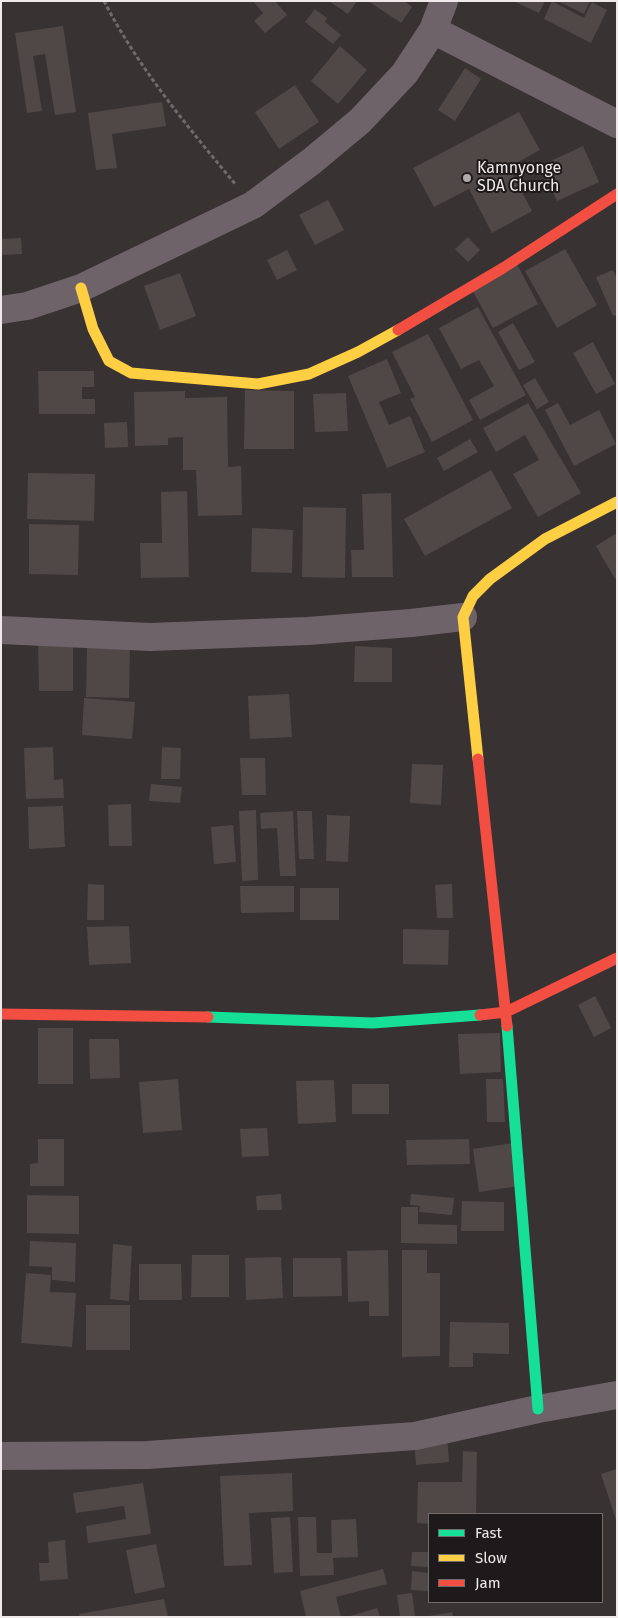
<!DOCTYPE html>
<html>
<head>
<meta charset="utf-8">
<style>
	body { margin:0 }
	#map { position:relative; width:618px; height:1618px; overflow:hidden; background:#383233; font-family:"Fira Sans",sans-serif }
	canvas { display:block }
	.frame { position:absolute; inset:0; border:2px solid #f0e9ea; pointer-events:none }
	.legend { position:absolute; left:428px; top:1513px; width:175px; height:90px; box-sizing:border-box; background:#1e191a; border:1px solid #726c6d; margin:0; padding:6px 9px; list-style:none; font-size:15px; color:#f0e9ea }
	.legend li { display:flex; align-items:center; gap:10px; height:25px }
	.legend b { width:25px; border:1px solid #726c6d }
</style>
</head>
<body>
<div id="map">
<canvas width="618" height="1618"></canvas>
<div class="frame"></div>
<ul class="legend">
<li><b style="height:6px;background:#16e098"></b>Fast</li>
<li><b style="height:6px;background:#ffcf43"></b>Slow</li>
<li><b style="height:6px;background:#f24e42"></b>Jam</li>
</ul>
</div>
<script>
const context = document.querySelector('canvas').getContext('2d');
context.lineJoin = 'round';
function fill(path, color) {
  context.fillStyle = color;
  context.fill(path, 'evenodd');
}
function stroke(path, color, width, dash) {
  context.strokeStyle = color;
  context.lineWidth = width;
  context.lineCap = dash ? 'butt' : 'round';
  context.setLineDash(dash || []);
  context.stroke(path);
}
function write(font, color, halo, rows, align = 'center') {
  context.font = font + ' "Fira Sans",sans-serif';
  context.lineWidth = 4;
  context.setLineDash([]);
  context.textBaseline = 'middle';
  context.strokeStyle = halo;
  context.fillStyle = color;
  for (const [text, x, y, turn = 0] of rows) {
    context.save();
    context.translate(x, y);
    context.rotate((+turn || 0) * Math.PI / 180);
    context.textAlign = isNaN(turn) ? turn : align;
    if (halo) context.strokeText(text, 0, 0);
    context.fillText(text, 0, 0);
    context.restore();
  }
}
const building = new Path2D(`
	M 253,1 L 275,1 L 287,15 L 265,33 L 254,21 L 263,13 Z
	M 329,1 L 357,1 L 348,14 Z
	M 368,1 L 404,1 L 412,7 L 401,23 Z
	M 513,1 L 545,1 L 539,13 Z
	M 552,1 L 584,18 L 592,2 L 607,10 L 591,43 L 544,19 Z
	M 558,1 L 590,1 L 584,14 Z
	M 315,9 L 327,18 L 325,22 L 341,35 L 333,44 L 305,22 Z
	M 63,26 L 76,112 L 55,115 L 45,54 L 33,56 L 42,111 L 27,113 L 15,33 Z
	M 340,46 L 367,70 L 338,104 L 311,81 Z
	M 465,68 L 481,79 L 455,121 L 438,110 Z
	M 295,85 L 319,122 L 279,149 L 255,112 Z
	M 162,102 L 166,126 L 112,134 L 117,168 L 96,170 L 88,113 Z
	M 519,112 L 540,150 L 509,167 L 532,211 L 492,233 L 469,189 L 434,207 L 413,168 Z
	M 583,146 L 599,182 L 557,201 L 540,166 Z
	M 328,200 L 344,230 L 315,245 L 299,215 Z
	M 468,237 L 480,250 L 468,262 L 455,249 Z
	M 21,238 L 22,254 L 1,255 L 1,239 Z
	M 565,249 L 597,305 L 557,328 L 525,271 Z
	M 287,250 L 297,270 L 277,280 L 267,260 Z
	M 517,264 L 538,304 L 493,328 L 471,288 Z
	M 613,270 L 617,279 L 617,315 L 613,316 L 596,277 Z
	M 180,273 L 196,316 L 160,330 L 144,286 Z
	M 478,307 L 526,395 L 480,420 L 469,400 L 494,386 L 479,360 L 461,369 L 439,328 Z
	M 513,323 L 535,362 L 519,370 L 498,332 Z
	M 428,334 L 473,420 L 432,442 L 410,399 L 415,397 L 392,352 Z
	M 593,342 L 615,384 L 596,394 L 573,353 Z
	M 387,359 L 401,393 L 379,402 L 389,425 L 410,416 L 425,452 L 387,468 L 348,376 Z
	M 38,371 L 94,371 L 94,387 L 82,387 L 82,399 L 95,399 L 95,414 L 39,414 Z
	M 535,378 L 549,402 L 537,409 L 523,385 Z
	M 245,390 L 294,391 L 294,449 L 244,449 Z
	M 185,391 L 185,398 L 227,397 L 228,467 L 241,466 L 242,515 L 198,516 L 196,470 L 183,470 L 183,437 L 168,438 L 168,445 L 135,446 L 134,392 Z
	M 346,393 L 348,431 L 315,432 L 313,394 Z
	M 528,403 L 581,493 L 538,517 L 513,474 L 539,460 L 525,435 L 496,452 L 483,428 Z
	M 558,403 L 570,425 L 599,410 L 616,444 L 574,466 L 545,410 Z
	M 127,422 L 128,447 L 105,448 L 104,423 Z
	M 470,439 L 478,452 L 444,471 L 437,458 Z
	M 491,470 L 512,508 L 425,556 L 404,519 Z
	M 28,473 L 95,474 L 94,521 L 27,519 Z
	M 187,491 L 189,577 L 141,578 L 140,543 L 162,543 L 161,492 Z
	M 391,493 L 393,577 L 352,577 L 351,550 L 364,550 L 362,494 Z
	M 303,507 L 346,508 L 345,578 L 302,577 Z
	M 29,524 L 79,525 L 78,575 L 29,574 Z
	M 252,528 L 293,530 L 292,573 L 251,572 Z
	M 617,533 L 617,578 L 615,579 L 596,546 Z
	M 38,643 L 73,643 L 73,691 L 39,691 Z
	M 355,646 L 392,648 L 392,682 L 354,682 Z
	M 87,647 L 130,648 L 129,698 L 86,697 Z
	M 289,694 L 292,737 L 250,739 L 248,696 Z
	M 84,698 L 135,702 L 132,739 L 82,735 Z
	M 53,747 L 54,780 L 63,779 L 64,798 L 26,799 L 24,748 Z
	M 162,747 L 181,748 L 180,779 L 161,779 Z
	M 240,758 L 265,758 L 266,795 L 242,795 Z
	M 412,764 L 443,765 L 441,805 L 410,803 Z
	M 151,784 L 182,787 L 180,803 L 149,801 Z
	M 131,804 L 132,846 L 109,846 L 108,805 Z
	M 63,806 L 65,847 L 29,849 L 28,807 Z
	M 256,810 L 258,880 L 242,881 L 239,811 Z
	M 293,811 L 296,876 L 280,876 L 277,828 L 261,829 L 260,813 Z
	M 297,811 L 312,811 L 314,859 L 299,859 Z
	M 327,815 L 350,816 L 348,862 L 326,861 Z
	M 233,825 L 236,862 L 214,864 L 211,827 Z
	M 88,884 L 104,885 L 104,920 L 87,920 Z
	M 452,884 L 453,918 L 437,918 L 435,885 Z
	M 240,886 L 294,886 L 294,912 L 241,913 Z
	M 300,888 L 339,888 L 339,920 L 300,920 Z
	M 129,926 L 131,963 L 89,965 L 87,927 Z
	M 403,929 L 449,930 L 448,965 L 403,964 Z
	M 595,996 L 611,1028 L 594,1037 L 578,1005 Z
	M 38,1028 L 73,1028 L 73,1084 L 38,1084 Z
	M 500,1033 L 501,1072 L 460,1074 L 458,1034 Z
	M 89,1039 L 119,1039 L 120,1078 L 90,1079 Z
	M 178,1079 L 182,1130 L 143,1133 L 139,1082 Z
	M 486,1079 L 503,1079 L 505,1122 L 487,1122 Z
	M 334,1080 L 336,1122 L 298,1124 L 296,1081 Z
	M 352,1084 L 389,1084 L 389,1114 L 352,1114 Z
	M 267,1128 L 269,1156 L 242,1157 L 240,1129 Z
	M 38,1139 L 64,1139 L 64,1186 L 30,1186 L 30,1164 L 38,1163 Z
	M 469,1139 L 470,1164 L 407,1165 L 406,1140 Z
	M 513,1143 L 519,1186 L 479,1192 L 473,1149 Z
	M 281,1194 L 282,1210 L 257,1210 L 256,1196 Z
	M 411,1194 L 454,1198 L 452,1215 L 419,1212 L 420,1206 L 410,1205 Z
	M 27,1195 L 79,1196 L 79,1234 L 27,1233 Z
	M 462,1201 L 504,1202 L 504,1231 L 461,1231 Z
	M 401,1207 L 418,1207 L 418,1224 L 457,1225 L 457,1244 L 401,1243 Z
	M 30,1241 L 76,1243 L 75,1282 L 52,1280 L 52,1267 L 29,1266 Z
	M 113,1244 L 132,1246 L 129,1301 L 110,1299 Z
	M 388,1250 L 389,1316 L 369,1316 L 369,1301 L 348,1302 L 347,1251 Z
	M 402,1250 L 427,1250 L 427,1273 L 440,1273 L 440,1356 L 402,1357 Z
	M 192,1255 L 229,1255 L 229,1297 L 191,1297 Z
	M 281,1257 L 283,1298 L 246,1300 L 245,1258 Z
	M 293,1258 L 341,1258 L 342,1296 L 293,1297 Z
	M 139,1264 L 181,1264 L 182,1300 L 139,1300 Z
	M 26,1273 L 51,1275 L 50,1292 L 76,1293 L 72,1347 L 21,1343 Z
	M 86,1305 L 130,1305 L 130,1350 L 86,1350 Z
	M 450,1322 L 509,1323 L 509,1354 L 473,1353 L 473,1367 L 449,1367 Z
	M 447,1434 L 449,1462 L 416,1465 L 414,1437 Z
	M 463,1451 L 477,1452 L 476,1514 L 429,1514 L 429,1524 L 417,1523 L 418,1482 L 462,1482 Z
	M 617,1469 L 617,1520 L 616,1520 L 601,1474 Z
	M 292,1473 L 293,1511 L 249,1513 L 252,1565 L 224,1566 L 220,1476 Z
	M 143,1483 L 151,1534 L 88,1543 L 86,1526 L 126,1519 L 124,1506 L 76,1513 L 73,1493 Z
	M 290,1517 L 293,1572 L 274,1573 L 271,1518 Z
	M 298,1517 L 316,1517 L 317,1553 L 332,1553 L 331,1520 L 356,1519 L 358,1557 L 333,1558 L 334,1575 L 300,1576 Z
	M 65,1540 L 68,1579 L 40,1581 L 39,1563 L 49,1563 L 48,1542 Z
	M 156,1544 L 165,1587 L 135,1594 L 126,1550 Z
	M 412,1552 L 429,1552 L 429,1567 L 411,1566 Z
	M 383,1569 L 387,1584 L 336,1597 L 341,1617 L 306,1617 L 300,1591 Z
	M 412,1571 L 429,1573 L 429,1591 L 411,1590 Z
	M 412,1593 L 415,1617 L 400,1617 L 397,1595 Z
	M 164,1599 L 168,1617 L 80,1617 L 79,1614 Z
	M 377,1608 L 380,1617 L 350,1617 L 350,1616 Z
	M 452,1612 L 453,1617 L 429,1617 L 429,1616 Z`);
const path = new Path2D(`
	M 104,1 C 139,69 188,127 236,185`);
const street = new Path2D(`
	M 433,30 L 617,124
	M 1,310 L 27,306 L 81,288 L 253,205 L 312,161 L 360,121 L 405,73 L 433,30 L 444,1
	M 1,630 L 150,637 L 308,631 L 411,623 L 463,617
	M 1,1456 L 148,1455 L 415,1436 L 538,1409 L 617,1395`);
const fast = new Path2D(`
	M 208,1017 L 373,1023 L 480,1015
	M 507,1026 L 538,1409`);
const slow = new Path2D(`
	M 81,288 L 93,329 L 109,361 L 131,373 L 258,384 L 309,374 L 358,352 L 398,330
	M 478,759 L 463,617 L 473,596 L 490,579 L 545,539 L 617,502`);
const jam = new Path2D(`
	M 398,330 L 503,268 L 617,194
	M 478,759 L 507,1026
	M 1,1014 L 208,1017
	M 480,1015 L 506,1012 L 617,958`);
const markers = [
	[467,178,5,"#b0a9aa"]
];
const poiNames = [
	["Kamnyonge",477,169],
	["SDA Church",477,187]
];
fill(building, '#504846');
stroke(path, '#71696d', 3, [4, 2.5]);
stroke(street, '#6f636a', 28);
stroke(fast, '#16e098', 11);
stroke(slow, '#ffcf43', 11);
stroke(jam, '#f24e42', 11);
for (const [x, y, r, color] of markers) {
  const dot = new Path2D();
  dot.arc(x, y, r, 0, 2 * Math.PI);
  context.fillStyle = color;
  context.fill(dot);
  stroke(dot, '#1e191a', 2);
}
write('16px', '#f0e9ea', '#1e191a', poiNames, 'left');
</script>
</body>
</html>
